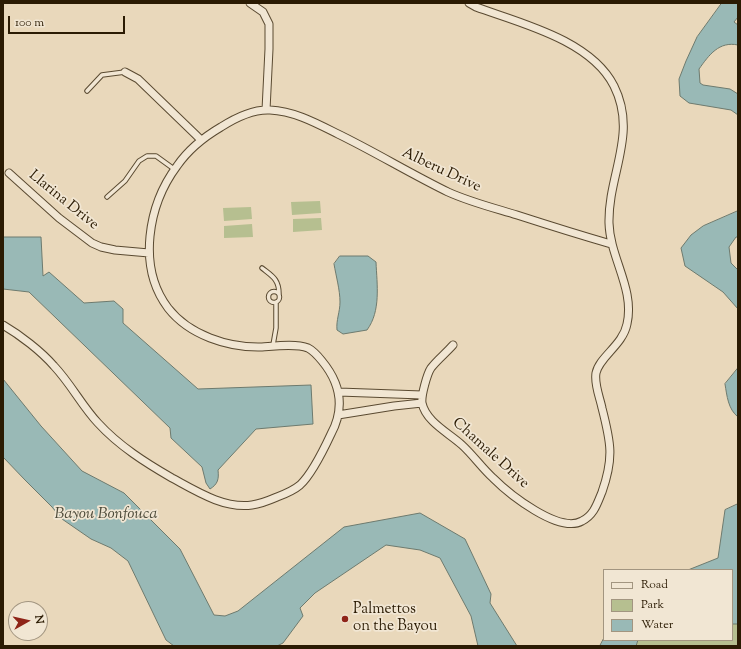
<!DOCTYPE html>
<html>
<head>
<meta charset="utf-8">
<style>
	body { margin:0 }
	#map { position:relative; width:741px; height:649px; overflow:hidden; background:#e9d8bb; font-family:"Sorts Mill Goudy",serif }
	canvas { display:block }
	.frame { position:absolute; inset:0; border:4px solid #2b1b03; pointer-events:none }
	.legend { position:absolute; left:603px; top:569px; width:130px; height:72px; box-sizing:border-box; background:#f1e6d3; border:1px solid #a29580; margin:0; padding:5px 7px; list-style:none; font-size:12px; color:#2b1b03 }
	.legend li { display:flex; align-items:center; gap:8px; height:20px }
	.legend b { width:20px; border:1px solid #a29580 }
	.north { position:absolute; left:8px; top:601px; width:40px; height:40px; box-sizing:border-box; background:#f1e6d3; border:1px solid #a29580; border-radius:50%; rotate:82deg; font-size:11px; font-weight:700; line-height:16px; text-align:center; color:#2b1b03 }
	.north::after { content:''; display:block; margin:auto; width:14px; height:18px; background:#8f2418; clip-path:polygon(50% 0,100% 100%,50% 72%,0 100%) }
	.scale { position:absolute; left:8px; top:16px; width:117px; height:18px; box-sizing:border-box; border:2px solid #2b1b03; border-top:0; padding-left:5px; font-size:12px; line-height:14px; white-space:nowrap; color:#2b1b03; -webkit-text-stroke:3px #f1e6d3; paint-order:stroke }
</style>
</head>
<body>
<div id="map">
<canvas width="741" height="649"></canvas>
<div class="frame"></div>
<ul class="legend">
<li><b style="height:5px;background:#f1e6d3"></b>Road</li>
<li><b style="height:11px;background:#b6bf90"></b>Park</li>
<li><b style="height:11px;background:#99b9b6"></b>Water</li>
</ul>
<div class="north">N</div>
<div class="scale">100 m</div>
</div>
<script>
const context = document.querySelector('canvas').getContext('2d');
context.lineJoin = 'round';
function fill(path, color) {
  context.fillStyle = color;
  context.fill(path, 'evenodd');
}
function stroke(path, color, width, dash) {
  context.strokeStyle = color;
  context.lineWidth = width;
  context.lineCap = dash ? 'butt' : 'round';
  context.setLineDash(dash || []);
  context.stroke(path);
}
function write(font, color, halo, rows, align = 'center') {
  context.font = font + ' "Sorts Mill Goudy",serif';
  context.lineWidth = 3.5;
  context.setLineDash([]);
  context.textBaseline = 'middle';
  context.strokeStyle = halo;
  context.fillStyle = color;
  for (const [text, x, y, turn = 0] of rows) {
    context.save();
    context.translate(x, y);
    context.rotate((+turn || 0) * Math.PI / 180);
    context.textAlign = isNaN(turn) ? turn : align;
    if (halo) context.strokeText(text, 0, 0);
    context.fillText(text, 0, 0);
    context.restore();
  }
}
const green = new Path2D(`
	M 320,201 L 321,213 L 292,215 L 291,202 Z
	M 251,207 L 252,219 L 224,221 L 223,208 Z
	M 321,218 L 322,230 L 293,232 L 293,219 Z
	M 252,224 L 253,237 L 224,238 L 224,226 Z
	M 732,624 L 738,624 L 738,646 L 636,646 L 638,640 L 732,640 Z`);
const water = new Path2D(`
	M 722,3 L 738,3 L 738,17 L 734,22 L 738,25 L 738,45 C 719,41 709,55 699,69 L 700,83 L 703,85 L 730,89 L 738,94 L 738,115 L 731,110 L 689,103 L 680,96 L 679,79 L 686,61 L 697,37 Z
	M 738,211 L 738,237 L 736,237 L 729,247 L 731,263 L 738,270 L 738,309 L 723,292 L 685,266 L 681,248 L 691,235 L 703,226 Z
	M 3,237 L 41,237 L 43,276 L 49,272 L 84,303 L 114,301 L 123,309 L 123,323 L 198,389 L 311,385 L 313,424 L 256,429 L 218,470 C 219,479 218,484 210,489 L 206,483 L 202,467 L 171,438 L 170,428 L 29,292 L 3,289 Z
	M 340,256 L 368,256 L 376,262 C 377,285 381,311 367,330 L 343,334 L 337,330 C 336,320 340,312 340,302 C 340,290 336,276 334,264 Z
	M 738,368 L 738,417 C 728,409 727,396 725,384 Z
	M 3,379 L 41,426 L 82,471 L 124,493 L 180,549 L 214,615 L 225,616 L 238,611 L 344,527 L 420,513 L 465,539 L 491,594 L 490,603 L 517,646 L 478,646 L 471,616 L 440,558 L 420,550 L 386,545 L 315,593 L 300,608 L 303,616 L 283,643 L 277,646 L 174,646 L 166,640 L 128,561 L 111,548 L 91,539 L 62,519 L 52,507 L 25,480 L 3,457 Z
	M 738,504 L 738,624 L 732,624 L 732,570 L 688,570 L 718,558 L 725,510 Z
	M 604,638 L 604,640 L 638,640 L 636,646 L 600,646 Z`);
const service = new Path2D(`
	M 87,91 L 102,75 L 125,72
	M 107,197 L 125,181 L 139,161 L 147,156 L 156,156 L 174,169
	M 262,268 C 272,276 279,279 279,294
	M268.5 297a5.5 5.5 0 1 1 11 0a5.5 5.5 0 1 1-11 0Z
	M 273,345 L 276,328 L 276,302`);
const minor = new Path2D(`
	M 250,3 L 263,12 L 269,24 L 269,49 L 266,110
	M 125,72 L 138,79 L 196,135 L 201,140
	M 9,173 L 59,218 L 92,243 L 101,247 L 115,250 L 149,253
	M 3,325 C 20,335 41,351 54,366 C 71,384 82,406 98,423 C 119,446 146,463 172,478 C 196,491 224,509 252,505 C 260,504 270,500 277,497 C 285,494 293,491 300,485 C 312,474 324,449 331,434 C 345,408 341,384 322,361 C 318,356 314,351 308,348 C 296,343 275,346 262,347 C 228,348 189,335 168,308 C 137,267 148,205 177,166 C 188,150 204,137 221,127 C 235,118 252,109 270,110 C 294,111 316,123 338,134 C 375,152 411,174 448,192 C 470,202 494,208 517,215 C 548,225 580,235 611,244
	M 453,345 C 446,353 437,360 431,368 C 427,374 421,396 422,403 C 426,422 449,433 462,445 C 473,455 482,468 493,478 C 509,494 559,534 582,521 C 594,515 597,504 602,492 C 614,458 611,443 602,408 C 600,398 594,384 596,373 C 599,357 623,345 627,324 C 635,289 610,258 609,223 C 608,174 638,134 614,86 C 591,40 520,23 476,7 L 469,3
	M 339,392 L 422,395
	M 338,415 L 394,406 L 422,403`);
const markers = [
	[345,619,4,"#8f2418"]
];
const streetNames = [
	["Alberu Drive",441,171,25],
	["Llarina Drive",63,201,39],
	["Chamale Drive",490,454,42]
];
const poiNames = [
	["Palmettos",353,610],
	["on the Bayou",353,627]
];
const waterNames = [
	["Bayou Bonfouca",106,515]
];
fill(green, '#b6bf90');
fill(water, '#99b9b6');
stroke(water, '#6d7a6e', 1);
stroke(service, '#5a4a31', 5.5);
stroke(minor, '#5a4a31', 9);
stroke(service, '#f1e6d3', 3.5);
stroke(minor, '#f1e6d3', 7);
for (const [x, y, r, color] of markers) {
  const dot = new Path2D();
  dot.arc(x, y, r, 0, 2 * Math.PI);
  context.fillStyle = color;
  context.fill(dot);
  stroke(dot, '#f1e6d3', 1.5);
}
write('15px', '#2b1b03', '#f1e6d3', streetNames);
write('15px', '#2b1b03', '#f1e6d3', poiNames, 'left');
write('italic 16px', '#4c4a39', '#f1e6d3', waterNames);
</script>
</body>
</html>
